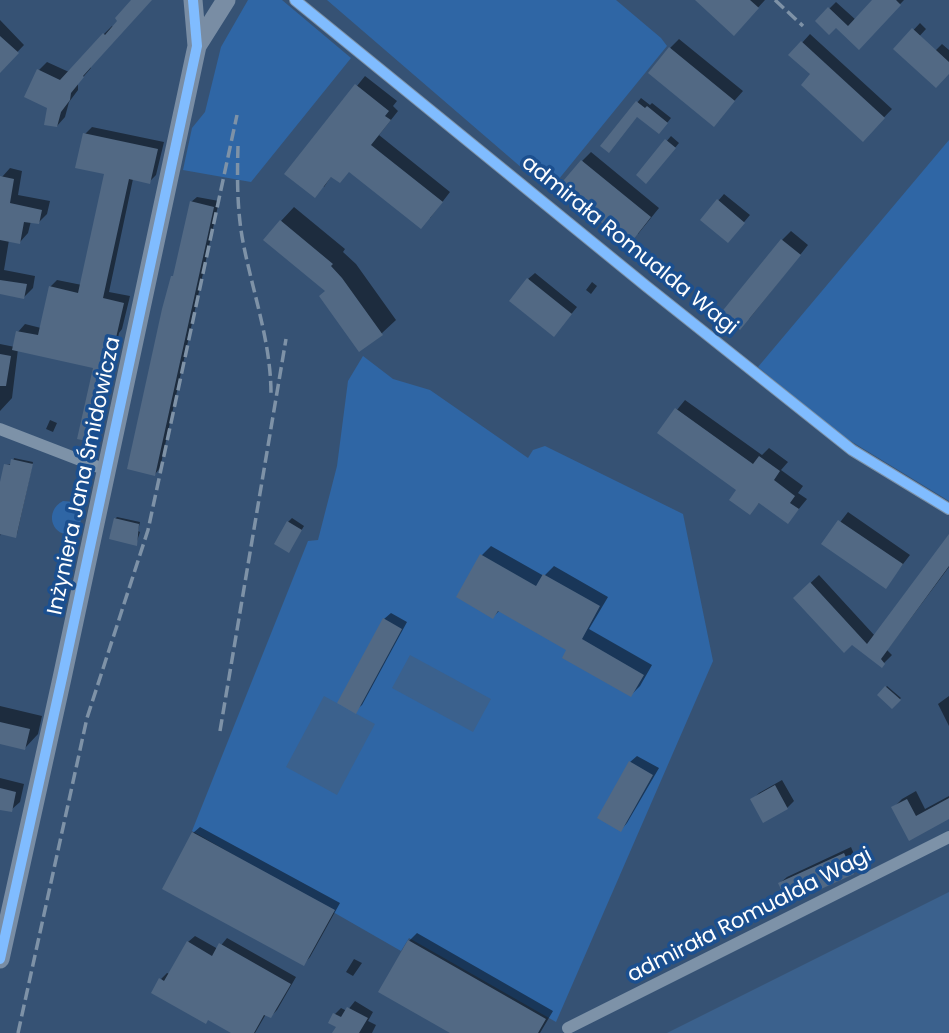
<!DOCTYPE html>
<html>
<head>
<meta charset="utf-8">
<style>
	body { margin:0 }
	canvas { display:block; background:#365274 }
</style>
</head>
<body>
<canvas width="949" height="1033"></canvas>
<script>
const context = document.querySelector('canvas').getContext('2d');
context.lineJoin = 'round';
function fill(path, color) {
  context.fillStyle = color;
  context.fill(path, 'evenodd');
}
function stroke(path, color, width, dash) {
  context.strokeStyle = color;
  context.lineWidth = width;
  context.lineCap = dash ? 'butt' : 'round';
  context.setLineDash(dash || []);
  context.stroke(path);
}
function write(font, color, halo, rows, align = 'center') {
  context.font = font + ' Poppins,sans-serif';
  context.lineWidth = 7;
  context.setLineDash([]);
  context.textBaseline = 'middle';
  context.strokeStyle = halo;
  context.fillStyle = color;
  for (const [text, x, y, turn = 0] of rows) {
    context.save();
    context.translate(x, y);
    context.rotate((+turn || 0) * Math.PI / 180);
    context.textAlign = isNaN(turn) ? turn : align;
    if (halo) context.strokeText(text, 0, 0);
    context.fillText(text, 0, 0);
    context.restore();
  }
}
const green = new Path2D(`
	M 248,0 L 282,0 L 351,58 L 251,182 L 183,170 L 192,128 L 205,112 L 221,47 Z
	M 327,0 L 616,0 L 661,38 L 667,46 L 554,185 L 544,187 Z
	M 949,140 L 949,501 L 839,434 L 758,367 Z
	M 363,356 L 393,379 L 430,390 L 528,458 L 533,450 L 545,446 L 683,514 L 713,661 L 556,1022 L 409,938 L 401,951 L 192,831 L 308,541 L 318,540 L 337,466 L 348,381 Z
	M 63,501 L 75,502 L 84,509 L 78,532 C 55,543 41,513 63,501 Z`);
const water = new Path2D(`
	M 410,655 L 491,699 L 473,732 L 392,688 Z
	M 324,696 L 375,724 L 337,795 L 286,767 Z
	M 949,892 L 949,1033 L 667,1033 Z`);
const shadow = new Path2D(`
	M 133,0 L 150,0 L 90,66 L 91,68 L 78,83 L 78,90 L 69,102 L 65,117 L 57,126 L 39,70 L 47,62 L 69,72 L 104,34 L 112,26 L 114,27 Z
	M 698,0 L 765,0 L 743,24 Z
	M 874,0 L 904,0 L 859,47 L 836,26 L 817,21 L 836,2 L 856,20 Z
	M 0,20 L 24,45 L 5,65 L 0,61 Z
	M 920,23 L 926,29 L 916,40 L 931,55 L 942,44 L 949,50 L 949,72 L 896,49 Z
	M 810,34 L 892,109 L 871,131 L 791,55 Z
	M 679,39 L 743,91 L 719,118 L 670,48 Z
	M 365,76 L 397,101 L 393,106 L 398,111 L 379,135 L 450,192 L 430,218 L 350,171 L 332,175 L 324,187 L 287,173 Z
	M 641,98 L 650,105 L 652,103 L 671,118 L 663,128 L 638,115 L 603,145 Z
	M 92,127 L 164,142 L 156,175 L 149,182 L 133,179 L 109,292 L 130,296 L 122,329 L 119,333 L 99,433 L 92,440 L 95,366 L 18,349 L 12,398 L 0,411 L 0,344 L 15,347 L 18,332 L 25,324 L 41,328 L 50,287 L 57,280 L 82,285 L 106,173 L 85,134 Z
	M 671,136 L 679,143 L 650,178 L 638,175 Z
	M 591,152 L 659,208 L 638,234 L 582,161 Z
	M 10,168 L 22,171 L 18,195 L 50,201 L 47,214 L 39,222 L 31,221 L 28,233 L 20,242 L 9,240 L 4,270 L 35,276 L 33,288 L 24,297 L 0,292 L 0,186 L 2,177 Z
	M 724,194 L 750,215 L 734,234 L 718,201 Z
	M 197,197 L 219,201 L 160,468 L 155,474 L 175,274 L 191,202 Z
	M 294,207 L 345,249 L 343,252 L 356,264 L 396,320 L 382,333 L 360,350 L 327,290 L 281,221 Z
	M 791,231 L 808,245 L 749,319 L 782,240 Z
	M 535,273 L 577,307 L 560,328 L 528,279 Z
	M 592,282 L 597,286 L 591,294 L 586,290 Z
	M 685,400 L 762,455 L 769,448 L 788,462 L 781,470 L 803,486 L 798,493 L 807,499 L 788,522 L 760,502 L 750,513 L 739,490 L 659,432 Z
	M 50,420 L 57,423 L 53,432 L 46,429 Z
	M 14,458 L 33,462 L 17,534 L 1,532 L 0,536 L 0,490 L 6,465 L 12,464 Z
	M 848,512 L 910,555 L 886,586 L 824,543 Z
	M 117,517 L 140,522 L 138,531 L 140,532 L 136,544 L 115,519 Z
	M 292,518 L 304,526 L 289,551 L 288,522 Z
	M 949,537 L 949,567 L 887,650 L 892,655 L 882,665 L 803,590 L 819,575 L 875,636 Z
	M 491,546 L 544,576 L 554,566 L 608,597 L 589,629 L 652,665 L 640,686 L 631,695 L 568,650 L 500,610 L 493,617 L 458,596 L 482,555 Z
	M 391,613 L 407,622 L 362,705 L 355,711 L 384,619 Z
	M 887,686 L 901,698 L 892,707 L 879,695 Z
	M 949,696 L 949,726 L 938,704 Z
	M 0,706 L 42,716 L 38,734 L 25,748 L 0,742 Z
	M 637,756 L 659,768 L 627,823 L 621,830 L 630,762 Z
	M 0,778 L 24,784 L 20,802 L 11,810 L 0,808 Z
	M 782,780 L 794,801 L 787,808 L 752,800 L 759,793 Z
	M 916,791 L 925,809 L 949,796 L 949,817 L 910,838 L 893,808 L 902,799 Z
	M 200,827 L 340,903 L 310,957 L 304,964 L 193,833 Z
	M 851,847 L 859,866 L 852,872 L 780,883 L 787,877 Z
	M 417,933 L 553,1011 L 540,1033 L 454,1033 L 409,941 Z
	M 195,936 L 218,949 L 227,938 L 296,977 L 277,1010 L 271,1016 L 266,1014 L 255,1033 L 234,1033 L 161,979 L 167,973 L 170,974 L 188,942 Z
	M 354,959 L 362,963 L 353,976 L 346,972 Z
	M 355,1001 L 373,1012 L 368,1021 L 376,1025 L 372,1033 L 335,1033 L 338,1027 L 335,1014 L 341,1008 L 347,1011 Z`);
const building = new Path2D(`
	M 131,0 L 152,0 L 83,76 L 84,77 L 71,93 L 70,100 L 61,112 L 57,127 L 44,125 L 47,108 L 24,97 L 37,69 L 60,80 L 103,33 L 105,35 L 117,21 L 115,18 Z
	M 695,0 L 750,0 L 759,8 L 734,36 Z
	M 872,0 L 896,0 L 901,5 L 859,50 L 836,28 L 829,35 L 815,21 L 828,7 L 848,26 Z
	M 912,28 L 949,62 L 949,74 L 936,88 L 893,49 Z
	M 0,36 L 19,53 L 0,73 Z
	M 801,41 L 885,118 L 863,142 L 801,85 L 810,74 L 788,55 Z
	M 669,47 L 735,101 L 714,127 L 648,73 Z
	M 355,84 L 389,111 L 385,116 L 391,120 L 371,145 L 443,202 L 421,229 L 349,172 L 340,183 L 331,177 L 315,198 L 284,174 Z
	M 636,101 L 645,108 L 647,106 L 668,123 L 659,134 L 637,117 L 609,153 L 600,146 Z
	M 83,133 L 158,149 L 150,184 L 129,179 L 103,298 L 124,303 L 116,338 L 113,338 L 92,442 L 77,439 L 93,368 L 12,350 L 16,331 L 38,335 L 49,286 L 78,293 L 104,174 L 75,168 Z
	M 665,139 L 676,148 L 646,184 L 636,175 Z
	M 581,160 L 651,217 L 629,245 L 558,187 Z
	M 0,176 L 14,179 L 10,203 L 42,210 L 39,224 L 24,222 L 20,244 L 0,240 Z
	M 717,199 L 745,223 L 728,243 L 700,220 Z
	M 190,201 L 214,207 L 155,476 L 127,469 L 162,309 L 171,276 L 173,276 Z
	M 280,220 L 333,264 L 331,266 L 342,278 L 383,335 L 359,352 L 319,296 L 325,291 L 263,240 Z
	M 781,239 L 801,255 L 740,330 L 720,314 Z
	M 527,278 L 572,314 L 554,337 L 509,301 Z
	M 0,280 L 27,284 L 24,299 L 0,294 Z
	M 0,354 L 11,356 L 6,386 L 0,386 Z
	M 675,408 L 753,464 L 759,456 L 780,471 L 774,480 L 795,496 L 790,503 L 799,509 L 788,524 L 759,503 L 750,515 L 729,500 L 736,490 L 657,433 Z
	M 11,459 L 33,464 L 16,538 L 0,534 L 0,482 L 4,464 L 10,465 Z
	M 114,518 L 139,524 L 137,546 L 109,539 Z
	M 838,520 L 903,564 L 886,589 L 821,544 Z
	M 287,521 L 302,530 L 289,553 L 274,544 Z
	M 949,534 L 949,566 L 881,659 L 885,664 L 882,668 L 852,645 L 844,653 L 793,598 L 810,582 L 867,644 Z
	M 480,554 L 536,586 L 543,574 L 600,606 L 582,639 L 644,675 L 631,697 L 562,658 L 566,650 L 498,611 L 493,619 L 456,597 Z
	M 383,618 L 402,629 L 356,714 L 337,703 Z
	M 885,686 L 901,700 L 892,709 L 877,695 Z
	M 0,722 L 30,729 L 25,750 L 0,744 Z
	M 629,761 L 653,775 L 621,832 L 597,818 Z
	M 775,785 L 788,809 L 763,823 L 750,799 Z
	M 0,788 L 16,792 L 12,812 L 0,810 Z
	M 949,798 L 949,819 L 909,841 L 891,807 L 907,799 L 916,816 Z
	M 192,832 L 335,910 L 304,966 L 162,889 Z
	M 844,853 L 854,874 L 788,904 L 778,883 Z
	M 408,940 L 546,1019 L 538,1033 L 450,1033 L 378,992 Z
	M 187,941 L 212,956 L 219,943 L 291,984 L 271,1018 L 264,1015 L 254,1033 L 231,1033 L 208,1020 L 206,1024 L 151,993 L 159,978 L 164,981 Z
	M 347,1007 L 368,1018 L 359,1033 L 332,1033 L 336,1027 L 328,1023 L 333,1013 L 341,1017 Z`);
const street = new Path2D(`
	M 295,0 L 646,286 L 852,450 L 949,509
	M 0,429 L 106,470
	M 568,1028 L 949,837`);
const secondary = new Path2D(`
	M 197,46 L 226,0
	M 0,959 L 62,678 L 197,46 L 193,0`);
const rail = new Path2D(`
	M 775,0 L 803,26
	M 238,146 C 237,179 237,214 244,247 C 254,296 271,344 271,394
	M 220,731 L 286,339
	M 18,1033 L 87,718 L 148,530 L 237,115`);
const cycleway = new Path2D(`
	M 295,0 L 646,286 L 852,450 L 949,509
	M 0,959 L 62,678 L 197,46 L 193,0`);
const streetNames = [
	["admirała Romualda Wagi",629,246,39],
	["Inżyniera Jana Śmidowicza",85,476,-78],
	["admirała Romualda Wagi",750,916,-27]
];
fill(green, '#2f66a5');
fill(water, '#3b618d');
fill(shadow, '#0007');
fill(building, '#526984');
stroke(street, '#7d92a8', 12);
stroke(secondary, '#798da4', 19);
stroke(rail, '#7e92a7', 3.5, [12, 5]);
stroke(cycleway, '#80bcff', 10);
write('21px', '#fff', '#1b4f8f', streetNames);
</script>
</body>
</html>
